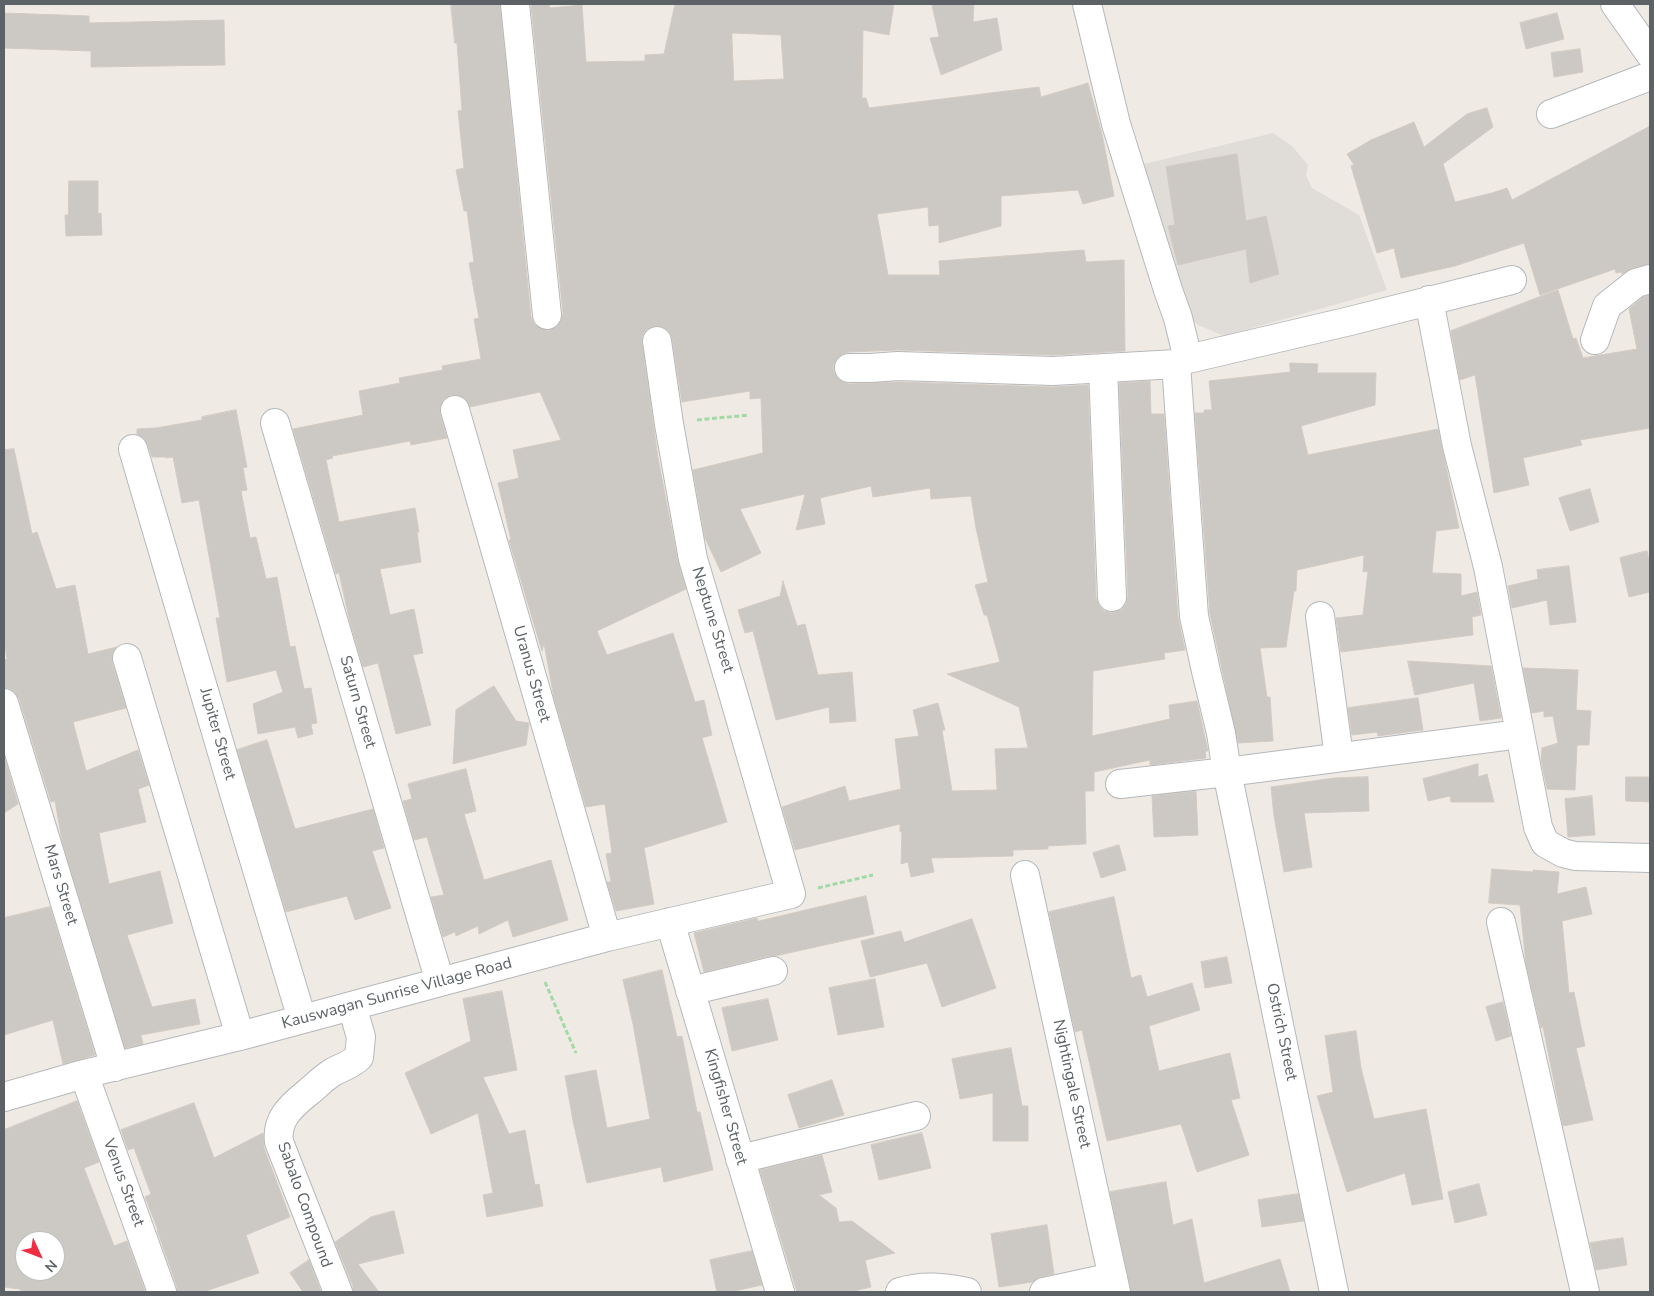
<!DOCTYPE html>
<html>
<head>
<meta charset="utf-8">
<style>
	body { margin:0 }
	#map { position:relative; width:1654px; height:1296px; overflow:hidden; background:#efebe4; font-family:"Nunito Sans",sans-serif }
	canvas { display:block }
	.frame { position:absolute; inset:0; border:5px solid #5c6265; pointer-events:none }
	.north { position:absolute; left:15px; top:1231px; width:50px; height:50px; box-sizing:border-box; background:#fff; border:1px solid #bec0c1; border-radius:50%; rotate:133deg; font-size:14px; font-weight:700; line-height:20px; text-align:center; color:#5c6265 }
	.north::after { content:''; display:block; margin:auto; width:18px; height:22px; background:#ee2c42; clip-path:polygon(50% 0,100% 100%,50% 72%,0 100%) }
</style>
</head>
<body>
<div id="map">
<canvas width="1654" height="1296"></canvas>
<div class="frame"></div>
<div class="north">N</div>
</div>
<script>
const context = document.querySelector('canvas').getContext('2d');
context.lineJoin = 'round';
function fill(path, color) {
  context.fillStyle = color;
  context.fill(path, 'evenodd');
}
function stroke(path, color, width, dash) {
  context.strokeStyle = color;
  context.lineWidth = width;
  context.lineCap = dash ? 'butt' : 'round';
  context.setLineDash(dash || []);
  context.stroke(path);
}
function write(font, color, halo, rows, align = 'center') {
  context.font = font + ' "Nunito Sans",sans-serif';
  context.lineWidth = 4.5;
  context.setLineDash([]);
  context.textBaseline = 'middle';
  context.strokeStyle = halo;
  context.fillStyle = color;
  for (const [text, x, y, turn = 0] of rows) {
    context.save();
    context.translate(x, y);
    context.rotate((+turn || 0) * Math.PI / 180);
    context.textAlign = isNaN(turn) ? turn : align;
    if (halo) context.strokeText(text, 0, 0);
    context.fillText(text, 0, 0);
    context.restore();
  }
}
const industrial = new Path2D(`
	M 1273,133 L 1292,146 L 1308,165 L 1306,175 L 1312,188 L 1359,215 L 1387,290 L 1224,336 L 1198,325 L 1177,307 L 1127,168 Z`);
const building = new Path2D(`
	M 451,4 L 500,4 L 531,317 L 535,325 L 541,329 L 548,331 L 557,327 L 561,321 L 563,313 L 531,5 L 549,4 L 550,8 L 582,5 L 586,62 L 645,61 L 645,55 L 664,54 L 675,4 L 894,4 L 889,35 L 863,30 L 862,98 L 866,98 L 869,108 L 1039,87 L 1041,97 L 1088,83 L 1102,134 L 1114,196 L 1083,204 L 1078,190 L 1001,196 L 1001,226 L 939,243 L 939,225 L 929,226 L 928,207 L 877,214 L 888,275 L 940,275 L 939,261 L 1084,250 L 1086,262 L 1124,260 L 1125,351 L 1053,355 L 898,350 L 849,352 L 842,354 L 836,360 L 833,368 L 835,375 L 841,381 L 849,384 L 898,382 L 1052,387 L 1088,385 L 1096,598 L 1099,606 L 1104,611 L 1112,613 L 1121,610 L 1126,604 L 1128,596 L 1119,383 L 1150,381 L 1151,414 L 1164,414 L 1178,617 L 1185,650 L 1164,653 L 1165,659 L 1093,671 L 1092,736 L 1170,719 L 1169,705 L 1197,701 L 1208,751 L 1205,751 L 1206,758 L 1150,765 L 1150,760 L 1094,772 L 1094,791 L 1085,791 L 1086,844 L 1048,846 L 1048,849 L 1013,850 L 1013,856 L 931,858 L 934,872 L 911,877 L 908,862 L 901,864 L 902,831 L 900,832 L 900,824 L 795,850 L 782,807 L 845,786 L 849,801 L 901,789 L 895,739 L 919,736 L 913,710 L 938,703 L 945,730 L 942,730 L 952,791 L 997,790 L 995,749 L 1028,748 L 1019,707 L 947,674 L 1000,662 L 987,615 L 984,615 L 975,585 L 988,582 L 976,528 L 971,496 L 931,499 L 930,488 L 873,497 L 871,486 L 820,498 L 825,524 L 796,530 L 805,494 L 740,509 L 761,553 L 721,572 L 705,538 L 693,470 L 763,453 L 761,398 L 750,399 L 750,391 L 682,402 L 672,338 L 669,331 L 663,327 L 655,326 L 647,329 L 642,336 L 642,343 L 658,458 L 678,562 L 686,589 L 597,631 L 607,655 L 673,633 L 695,702 L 704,700 L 712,735 L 702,738 L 727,822 L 644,848 L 654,904 L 616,911 L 607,882 L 611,882 L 606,854 L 612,853 L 605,804 L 586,807 L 554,698 L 544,643 L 542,651 L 509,540 L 511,540 L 498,483 L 519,478 L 513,450 L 561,440 L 540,392 L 470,407 L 465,398 L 458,395 L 450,395 L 443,400 L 440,407 L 440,414 L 447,438 L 411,445 L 410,441 L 332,456 L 333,458 L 326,460 L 339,522 L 415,508 L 419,532 L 417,532 L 421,562 L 380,569 L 390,615 L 414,609 L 423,653 L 413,655 L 431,725 L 396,734 L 378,663 L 363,667 L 350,622 L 339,573 L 336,574 L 293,429 L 363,415 L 359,391 L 400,383 L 399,378 L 443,370 L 442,366 L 481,359 L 474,319 L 479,318 L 469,263 L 474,262 L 467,211 L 464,211 L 456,170 L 464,168 L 458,111 L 462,110 L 457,43 L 455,43 ZM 732,33 L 781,35 L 784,79 L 734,81 Z
	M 932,4 L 974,4 L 973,22 L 997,18 L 1002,50 L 941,75 L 930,38 L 939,37 Z
	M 4,13 L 89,16 L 89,23 L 224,20 L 225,65 L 91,67 L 91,51 L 4,48 Z
	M 1557,13 L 1564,39 L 1526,49 L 1520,23 Z
	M 1580,49 L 1583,72 L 1554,77 L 1551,53 Z
	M 1487,108 L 1493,127 L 1443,164 L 1455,202 L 1492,193 L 1507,188 L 1512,200 L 1650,126 L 1650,264 L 1632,268 L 1622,274 L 1621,272 L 1616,273 L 1615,269 L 1540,295 L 1524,243 L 1455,266 L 1401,278 L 1394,248 L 1377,253 L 1351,166 L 1354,165 L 1347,154 L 1371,140 L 1414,122 L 1424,147 L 1467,114 Z
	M 1237,154 L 1246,221 L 1266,216 L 1279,274 L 1250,283 L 1246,249 L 1178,265 L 1168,226 L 1175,225 L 1166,167 Z
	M 69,181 L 98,181 L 98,214 L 101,213 L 102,235 L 66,236 L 65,215 L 68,215 Z
	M 1558,290 L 1573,339 L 1576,338 L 1583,358 L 1637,349 L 1629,309 L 1643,297 L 1650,295 L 1650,428 L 1580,440 L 1582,445 L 1523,458 L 1529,485 L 1494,493 L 1475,375 L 1460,380 L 1451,331 Z
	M 1290,363 L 1318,364 L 1317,373 L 1376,373 L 1375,405 L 1301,426 L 1308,455 L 1438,429 L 1459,528 L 1436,531 L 1432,573 L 1461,574 L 1461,596 L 1477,592 L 1481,615 L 1472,617 L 1473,635 L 1341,652 L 1336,618 L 1363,615 L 1368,571 L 1363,572 L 1364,555 L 1297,570 L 1296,591 L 1294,591 L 1286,647 L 1260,648 L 1267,697 L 1270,697 L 1273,741 L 1238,743 L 1210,614 L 1195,413 L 1204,413 L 1204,410 L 1212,410 L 1209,381 L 1290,372 Z
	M 236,410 L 247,467 L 243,468 L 247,490 L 241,491 L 250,538 L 256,537 L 266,579 L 277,577 L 290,647 L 295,646 L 304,689 L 311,688 L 317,723 L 311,724 L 313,734 L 298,738 L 295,727 L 258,734 L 253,704 L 283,692 L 276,670 L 227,682 L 216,618 L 220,618 L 199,500 L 182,503 L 173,457 L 166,458 L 166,457 L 152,457 L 148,445 L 144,438 L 137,434 L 137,429 L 156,428 L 202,420 L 202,417 Z
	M 14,449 L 32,534 L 37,532 L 56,589 L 75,585 L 88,654 L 117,647 L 112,654 L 112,662 L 126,708 L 73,722 L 86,771 L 138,750 L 149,785 L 138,789 L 146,822 L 99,833 L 109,884 L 160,871 L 173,923 L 127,935 L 152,1007 L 195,999 L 200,1024 L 141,1035 L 143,1044 L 125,1048 L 62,841 L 55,801 L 51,802 L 19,698 L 14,691 L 8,688 L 4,688 L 4,660 L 7,659 L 4,639 L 4,450 Z
	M 1590,489 L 1599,522 L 1570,531 L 1559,498 Z
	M 1647,551 L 1650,564 L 1650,592 L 1629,597 L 1620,558 Z
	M 1569,566 L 1576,622 L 1550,625 L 1547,600 L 1512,608 L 1508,586 L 1538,579 L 1537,570 Z
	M 783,581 L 797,626 L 805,624 L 818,675 L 852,672 L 856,721 L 830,723 L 829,707 L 776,720 L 753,631 L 745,633 L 738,610 L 780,596 Z
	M 1408,661 L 1491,666 L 1501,718 L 1480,721 L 1474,683 L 1415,695 Z
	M 1523,668 L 1578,670 L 1576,710 L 1591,711 L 1589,745 L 1577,745 L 1575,790 L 1547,789 L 1541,759 L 1542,748 L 1558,743 L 1553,716 L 1544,717 L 1544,711 L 1532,713 Z
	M 494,686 L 516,721 L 529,723 L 526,745 L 453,764 L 456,710 Z
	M 1418,698 L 1423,730 L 1378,736 L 1377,732 L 1352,735 L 1348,708 Z
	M 267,740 L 295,829 L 373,809 L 384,848 L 372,851 L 391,908 L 355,920 L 347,896 L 286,912 L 237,750 Z
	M 4,756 L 18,804 L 4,813 Z
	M 1478,764 L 1478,777 L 1487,774 L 1494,802 L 1451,802 L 1450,796 L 1428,801 L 1423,779 Z
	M 466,769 L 476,811 L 464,814 L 484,880 L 551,860 L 568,920 L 513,937 L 508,920 L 479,934 L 478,926 L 456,936 L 455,932 L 443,937 L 431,897 L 444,895 L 427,837 L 414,840 L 403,801 L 412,799 L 408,784 Z
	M 1368,777 L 1369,811 L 1304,813 L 1312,867 L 1284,872 L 1274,816 L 1271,787 L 1334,778 Z
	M 1626,777 L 1650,777 L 1650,802 L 1626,801 Z
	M 1196,791 L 1198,835 L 1154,837 L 1152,796 Z
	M 1592,796 L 1595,835 L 1568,837 L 1565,799 Z
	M 1119,845 L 1126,870 L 1101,878 L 1093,853 Z
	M 1492,869 L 1533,872 L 1533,870 L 1559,872 L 1557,894 L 1586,887 L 1592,914 L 1562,921 L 1569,993 L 1574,992 L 1585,1046 L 1576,1048 L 1593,1120 L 1563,1126 L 1543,1027 L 1541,1028 L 1526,964 L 1520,905 L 1489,903 Z
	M 866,896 L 874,934 L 775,956 L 769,956 L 704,972 L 694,933 L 757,918 L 758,921 Z
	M 1114,897 L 1131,978 L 1141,975 L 1147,997 L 1192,983 L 1200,1010 L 1149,1026 L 1159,1071 L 1230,1053 L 1240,1098 L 1231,1100 L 1249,1155 L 1197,1172 L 1181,1124 L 1107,1141 L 1082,1030 L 1075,1032 L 1049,912 Z
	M 50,907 L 95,1055 L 63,1064 L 53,1020 L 4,1035 L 4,918 Z
	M 972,919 L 996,988 L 942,1007 L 927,963 L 870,977 L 861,941 L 901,931 L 904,942 Z
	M 1227,957 L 1232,983 L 1205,988 L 1201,962 Z
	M 662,970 L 677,1037 L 682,1036 L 697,1112 L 700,1112 L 713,1170 L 664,1182 L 661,1167 L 587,1183 L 573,1121 L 565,1076 L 596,1070 L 607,1128 L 650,1119 L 633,1024 L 623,980 Z
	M 875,979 L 884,1027 L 838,1035 L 829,988 Z
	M 502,991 L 517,1070 L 483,1077 L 509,1134 L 525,1130 L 535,1185 L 539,1184 L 543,1206 L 487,1217 L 483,1195 L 493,1193 L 478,1113 L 431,1134 L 405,1073 L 471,1041 L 463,999 Z
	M 768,999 L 778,1040 L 732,1051 L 722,1008 Z
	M 1503,1002 L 1511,1036 L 1496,1041 L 1486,1007 Z
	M 1356,1031 L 1361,1068 L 1374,1119 L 1426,1109 L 1443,1199 L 1412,1205 L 1405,1173 L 1347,1192 L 1317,1096 L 1333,1092 L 1325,1036 Z
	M 1011,1048 L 1022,1106 L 1028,1106 L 1028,1141 L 993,1141 L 993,1093 L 960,1099 L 952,1059 Z
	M 832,1080 L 844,1115 L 799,1128 L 788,1095 Z
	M 77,1101 L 99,1162 L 84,1168 L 114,1246 L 127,1241 L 145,1291 L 141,1292 L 23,1292 L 19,1289 L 4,1287 L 4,1130 ZM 25,1241 L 55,1241 L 55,1271 L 25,1271 Z
	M 194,1103 L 214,1158 L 263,1133 L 264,1148 L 290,1217 L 246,1235 L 259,1273 L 203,1292 L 177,1292 L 177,1287 L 157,1230 L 158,1230 L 145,1197 L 151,1194 L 134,1148 L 128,1150 L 121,1130 Z
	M 922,1133 L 931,1168 L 879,1180 L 871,1145 Z
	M 822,1155 L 832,1192 L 819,1195 L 836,1208 L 839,1222 L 852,1221 L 895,1253 L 865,1260 L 871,1287 L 850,1292 L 797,1292 L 760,1170 Z
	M 1166,1182 L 1173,1225 L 1192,1219 L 1204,1283 L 1280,1259 L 1290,1292 L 1131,1292 L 1110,1192 Z
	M 1479,1184 L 1487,1215 L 1455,1223 L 1448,1192 Z
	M 1298,1194 L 1304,1221 L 1262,1227 L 1258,1200 Z
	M 394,1211 L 404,1253 L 358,1264 L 379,1292 L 353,1292 L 353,1286 L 335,1242 L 371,1217 Z
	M 1047,1225 L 1054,1274 L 1040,1277 L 1032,1282 L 999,1287 L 991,1234 Z
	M 1623,1238 L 1627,1265 L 1596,1270 L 1590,1243 Z
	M 752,1251 L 762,1285 L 730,1292 L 717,1292 L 710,1260 Z
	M 309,1260 L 321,1292 L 303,1292 L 290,1273 Z`);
const path = new Path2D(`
	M 697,420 L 749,415
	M 818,888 L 873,875
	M 545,982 L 576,1053`);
const street = new Path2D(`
	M 515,4 L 547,315
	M 1087,4 L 1116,124 L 1168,290 L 1178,318 L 1188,359
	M 1615,4 L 1650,54
	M 1551,114 L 1650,76
	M 1429,300 L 1457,446 L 1488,567 L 1538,827 L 1545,843 L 1563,853 L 1575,856 L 1650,858
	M 1595,340 L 1607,306 L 1636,283 L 1650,279
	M 1176,364 L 1194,616 L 1206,671 L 1221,733 L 1227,772 L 1334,1292
	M 849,368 L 870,368 L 898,366 L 1053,371 L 1176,364 L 1188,359 L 1350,321 L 1512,280
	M 1103,368 L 1112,597
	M 455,410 L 607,937
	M 275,423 L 440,982
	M 133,449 L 231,783 L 302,1019
	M 1320,616 L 1339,757
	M 127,658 L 240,1036
	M 4,703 L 115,1067
	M 1120,784 L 1227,772 L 1520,734
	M 1025,875 L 1116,1292
	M 670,922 L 780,1292
	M 1501,922 L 1585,1292
	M 690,991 L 773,971
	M 84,1074 L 162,1292
	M 4,1097 L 84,1074 L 240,1036 L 607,937 L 791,894 L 732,690 L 693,559 L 669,424 L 657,341
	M 740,1159 L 916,1116
	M 338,1292 L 279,1142 C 276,1120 290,1107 306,1094 C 315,1087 322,1079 333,1072 C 342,1067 351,1065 359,1057 L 361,1037 L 352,1006
	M 900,1292 C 924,1285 942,1287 967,1292
	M 1044,1292 L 1113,1277`);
const streetNames = [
	["Neptune Street",712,620,73],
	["Uranus Street",531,674,74],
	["Saturn Street",357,702,74],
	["Jupiter Street",217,734,74],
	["Mars Street",60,885,73],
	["Kauswagan Sunrise Village Road",397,994,-15],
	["Ostrich Street",1281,1032,78],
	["Nightingale Street",1071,1084,78],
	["Kingfisher Street",725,1107,74],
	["Venus Street",123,1183,70],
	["Sabalo Compound",304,1205,70]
];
fill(industrial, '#e0ddd8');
fill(building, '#ccc8c3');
stroke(building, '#d4cbc2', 1);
stroke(street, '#b5b8bb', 30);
stroke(path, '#a3d9a6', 3, [5, 2.5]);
stroke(street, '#fff', 28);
write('16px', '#5c6265', '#fff', streetNames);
</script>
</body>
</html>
